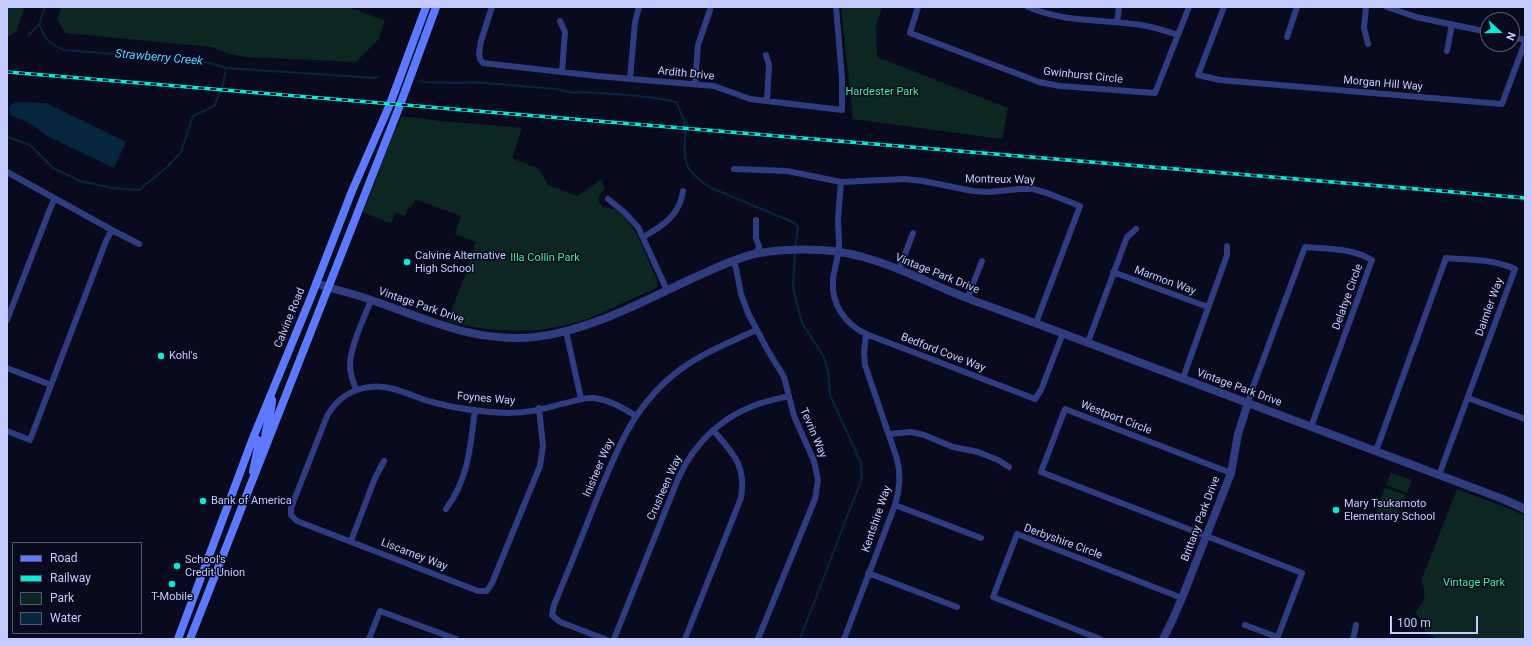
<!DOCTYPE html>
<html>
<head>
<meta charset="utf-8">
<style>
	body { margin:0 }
	#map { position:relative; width:1532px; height:646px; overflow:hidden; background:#090a1d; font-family:Roboto,sans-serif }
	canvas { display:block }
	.frame { position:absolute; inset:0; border:8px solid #c5caff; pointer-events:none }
	.legend { position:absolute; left:12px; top:542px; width:130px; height:92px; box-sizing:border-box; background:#090a1d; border:1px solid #545777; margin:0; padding:5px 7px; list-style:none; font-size:12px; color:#c5caff }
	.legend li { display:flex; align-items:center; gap:8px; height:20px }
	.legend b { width:20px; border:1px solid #545777 }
	.north { position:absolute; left:1480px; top:12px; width:40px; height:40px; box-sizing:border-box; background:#090a1d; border:1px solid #545777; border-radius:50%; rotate:111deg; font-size:11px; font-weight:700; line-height:16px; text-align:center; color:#c5caff }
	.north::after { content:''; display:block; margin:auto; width:14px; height:18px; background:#00f0d7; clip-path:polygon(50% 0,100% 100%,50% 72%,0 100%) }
	.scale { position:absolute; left:1390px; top:616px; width:88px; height:18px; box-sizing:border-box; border:2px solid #c5caff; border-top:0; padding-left:5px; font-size:12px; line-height:14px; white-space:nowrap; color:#c5caff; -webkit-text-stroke:3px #090a1d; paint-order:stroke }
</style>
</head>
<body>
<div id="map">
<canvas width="1532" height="646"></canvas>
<div class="frame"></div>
<ul class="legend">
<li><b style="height:5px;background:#5c79ff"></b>Road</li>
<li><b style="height:5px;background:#00f0d7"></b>Railway</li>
<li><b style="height:11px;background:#0c2721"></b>Park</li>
<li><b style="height:11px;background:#06263f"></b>Water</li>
</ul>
<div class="north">N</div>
<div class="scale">100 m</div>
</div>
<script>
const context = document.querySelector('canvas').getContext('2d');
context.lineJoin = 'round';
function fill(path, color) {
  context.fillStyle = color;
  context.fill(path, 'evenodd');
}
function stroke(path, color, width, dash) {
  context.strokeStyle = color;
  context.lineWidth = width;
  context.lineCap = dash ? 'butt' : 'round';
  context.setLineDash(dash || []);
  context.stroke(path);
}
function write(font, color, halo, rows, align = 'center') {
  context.font = font + ' Roboto,sans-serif';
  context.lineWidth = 3;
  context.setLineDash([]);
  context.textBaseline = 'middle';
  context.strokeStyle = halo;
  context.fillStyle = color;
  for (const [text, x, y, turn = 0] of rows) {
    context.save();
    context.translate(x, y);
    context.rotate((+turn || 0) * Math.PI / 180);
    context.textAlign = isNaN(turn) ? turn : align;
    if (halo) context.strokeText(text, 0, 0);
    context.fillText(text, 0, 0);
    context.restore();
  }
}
const green = new Path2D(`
	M 7,7 L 25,7 L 16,32 L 7,37 Z
	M 61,7 L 349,7 L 385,21 L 378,40 L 356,62 L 246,57 L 230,54 L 212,47 L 65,33 L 57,19 Z
	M 841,7 L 882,7 L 876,26 L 877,57 L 1008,108 L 1002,139 L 853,119 Z
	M 401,117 L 410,117 L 440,121 L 522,128 L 512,158 L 539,169 L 548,185 L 577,196 L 601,180 L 605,190 C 599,193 596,200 601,205 C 604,209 609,208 613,209 C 617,210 620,213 623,216 C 640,233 647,259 657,280 L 657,286 L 652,290 C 628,300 605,313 581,321 C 537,335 491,333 447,321 L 469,266 L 467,266 L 476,242 L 455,234 L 461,216 L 415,199 L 411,208 L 409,207 L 405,216 L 395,213 L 391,224 L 363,212 L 396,127 L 398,127 Z
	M 1391,473 L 1412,480 L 1407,493 L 1386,485 Z
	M 1385,488 L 1406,495 L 1401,508 L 1380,500 Z
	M 1457,489 L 1515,511 L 1525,516 L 1525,639 L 1437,639 L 1431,635 L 1425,634 L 1423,622 L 1415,613 C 1424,601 1428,596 1421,581 Z
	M 1380,503 L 1401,511 L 1396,523 L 1375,515 Z`);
const water = new Path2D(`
	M 14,102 L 46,103 L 126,142 L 114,168 L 47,136 L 33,125 L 10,115 L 9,108 Z`);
const stream = new Path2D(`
	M 28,36 L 39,24
	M 226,68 L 375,78 L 378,77
	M 421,81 L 423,82 L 456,83 L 473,82 L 557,89 L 573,93 L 580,92 C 612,94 645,95 676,102 C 681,109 681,118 687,124 C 687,128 685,132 685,136 C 683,165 686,172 711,188 L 793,222 L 798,227 L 795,248
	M 684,121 L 683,132 L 685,134
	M 7,137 L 30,145 L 53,168 L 80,181 L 112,188 L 139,190 L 166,168 L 181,152 L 193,116 L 214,106 L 223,85 L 226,68 L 203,61 L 64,50 C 49,44 45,39 39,24 L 45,7
	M 795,253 L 793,287 L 797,305 L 802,323 L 824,357 L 828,372 L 830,395 L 861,463 L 862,478 L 800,639`);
const minor = new Path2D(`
	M 492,7 L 481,41 L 479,54 L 480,59 L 483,63 L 597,76 L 714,86 L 750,99 L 842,110 L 842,78 L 836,7
	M 918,7 L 910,33 L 1039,82 L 1060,86 L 1155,93 L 1189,7
	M 1028,7 C 1064,22 1095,19 1133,24 C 1149,25 1163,30 1178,35
	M 1224,7 L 1198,75 L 1220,80 L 1502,104 L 1525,42
	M 1366,7 L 1364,28 L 1368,44
	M 1387,7 L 1416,17 L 1488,32
	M 560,21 L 565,32 L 562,72
	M 1117,22 L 1119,7
	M 1287,37 L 1297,7
	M 1512,37 L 1525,40
	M 1447,51 L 1452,24
	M 766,55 L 769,65 L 767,101
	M 630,79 L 635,22 L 639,7
	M 695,84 L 698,45 L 710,10
	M 734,169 L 787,171 L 841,182 L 904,179 L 923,181 L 973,191 L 989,192 L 1020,189 L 1033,189 L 1047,193 L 1080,206 L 1036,323
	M 7,172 L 112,230 L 139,244
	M 841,182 C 840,194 839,207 838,219 C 838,227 839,235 839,244 C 839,256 834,268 833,280 C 831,304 845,324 866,334 L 1035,399 L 1041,390 L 1063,333
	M 608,199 L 624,212 L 638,227 L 667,290
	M 756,220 L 756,238 L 759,246 L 757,253
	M 643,237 C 663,226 680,215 683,191
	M 733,261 L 736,268 L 741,294 L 748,313 L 767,349 L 784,377 L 794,416 L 814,461 L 818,480 L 815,499 L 758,639
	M 899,270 L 913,233
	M 1113,272 L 1208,307
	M 967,299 L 982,261
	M 7,320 L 50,209 L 55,198
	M 566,331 L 581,399
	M 1088,342 L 1127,237 L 1136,229
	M 7,368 L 51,385
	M 1183,378 L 1227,255 L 1227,246
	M 356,390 C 353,382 350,374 350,366 C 350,346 364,319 371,300
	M 1468,398 L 1525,419
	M 1248,403 L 1250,395 L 1305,247 C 1328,249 1352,248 1372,260 L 1311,427
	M 539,408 L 543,446 L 540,466 L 492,583 L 487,591 L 478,591 L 297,521 L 291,515 L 291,508 L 327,416 C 336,400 351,389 370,387 C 392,384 412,397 432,402 C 457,409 482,412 507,413 C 525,413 545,409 561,404 C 572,402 583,397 594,398 C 610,400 623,408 636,416
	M 7,431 L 30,440 L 106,241 L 112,230
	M 889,434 L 911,432 L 924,435 L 953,447 L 978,452 L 998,460 L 1009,467
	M 1376,451 L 1446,258 C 1469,260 1494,259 1515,269 L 1439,475
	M 1231,473 L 1065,409 L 1041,472 L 1302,573 L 1277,639
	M 895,505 L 981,538
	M 446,509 C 469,478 470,447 475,410
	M 351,541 L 375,478 L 384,461
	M 868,573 L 957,607
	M 1245,625 L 1277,637
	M 369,639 L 380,611 L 456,639
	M 605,639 L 560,622 L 552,615 L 554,605 C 568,572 581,539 594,506 C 616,452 632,405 681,369 C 704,352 731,342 756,330
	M 614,639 L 678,479 C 693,445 719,419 753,406 C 765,401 777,399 789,396
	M 685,639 L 741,498 C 747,466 732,452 713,430
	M 844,639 L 895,505 C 900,489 901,474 897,459 L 865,365 L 864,352 L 866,334
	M 1100,639 L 993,597 L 1017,534 L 1182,598
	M 1353,639 L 1356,625`);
const tertiary = new Path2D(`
	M 316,283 C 334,290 353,293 371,300 C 428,319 472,343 535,337 C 592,331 648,298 700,275 C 719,266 739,257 759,253 C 779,250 801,249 822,250 C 879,253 930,286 983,304 C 1050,328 1117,354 1184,379 C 1290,419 1397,459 1503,499 L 1525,509
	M 1163,639 L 1171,623 L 1182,598 L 1231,473 L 1238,434 L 1248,403`);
const secondary = new Path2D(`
	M 267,441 L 265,438 C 266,425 272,413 272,400
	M 253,471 L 259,443 L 258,440 L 253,438
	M 178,639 L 253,438 L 311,297 L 352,191 L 390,104 L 426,7
	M 190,639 L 400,105 L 436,7`);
const rail = new Path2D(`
	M 7,72 L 1525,198`);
const markers = [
	[407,262,4,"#00f0d7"],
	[161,356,4,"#00f0d7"],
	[203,501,4,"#00f0d7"],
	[1336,510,4,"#00f0d7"],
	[177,566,4,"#00f0d7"],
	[172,584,4,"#00f0d7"]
];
const streetNames = [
	["Ardith Drive",686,74,6],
	["Gwinhurst Circle",1083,76,6],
	["Morgan Hill Way",1383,84,5],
	["Montreux Way",1000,180,1],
	["Vintage Park Drive",937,274,22],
	["Marmon Way",1165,281,20],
	["Delahye Circle",1348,297,-70],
	["Vintage Park Drive",421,306,19],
	["Daimler Way",1490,307,-70],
	["Calvine Road",290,318,-68],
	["Bedford Cove Way",943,353,21],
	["Vintage Park Drive",1239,388,20],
	["Foynes Way",486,399,5],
	["Westport Circle",1116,418,21],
	["Tevrin Way",813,433,67],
	["Inisheer Way",599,468,-67],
	["Crusheen Way",665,488,-66],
	["Kentshire Way",877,519,-71],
	["Brittany Park Drive",1201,519,-69],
	["Derbyshire Circle",1063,542,20],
	["Liscarney Way",414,555,21]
];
const parkNames = [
	["Hardester Park",882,92],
	["Illa Collin Park",545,258],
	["Vintage Park",1474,583]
];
const poiNames = [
	["Calvine Alternative",415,256],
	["High School",415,269],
	["Kohl's",169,356],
	["Bank of America",211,501],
	["Mary Tsukamoto",1344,504],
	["Elementary School",1344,517],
	["School's",185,560],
	["Credit Union",185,573],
	["T-Mobile",172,597,"center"]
];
const waterNames = [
	["Strawberry Creek",159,58,5]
];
fill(green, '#0c2721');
fill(water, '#06263f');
stroke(stream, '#06263f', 2);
stroke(minor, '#2f3d80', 6);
stroke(tertiary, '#2f3d80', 8);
stroke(secondary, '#5c79ff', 8);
stroke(rail, '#00f0d7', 3.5);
stroke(rail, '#090a1d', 2, [6]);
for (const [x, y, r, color] of markers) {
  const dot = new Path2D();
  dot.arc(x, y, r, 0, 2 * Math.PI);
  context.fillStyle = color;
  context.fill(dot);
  stroke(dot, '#090a1d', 1.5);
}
write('11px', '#c5caff', '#090a1d', streetNames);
write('11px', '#46eaa0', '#090a1d', parkNames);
write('11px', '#c5caff', '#090a1d', poiNames, 'left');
write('italic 12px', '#53d2ff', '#090a1d', waterNames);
</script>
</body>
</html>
